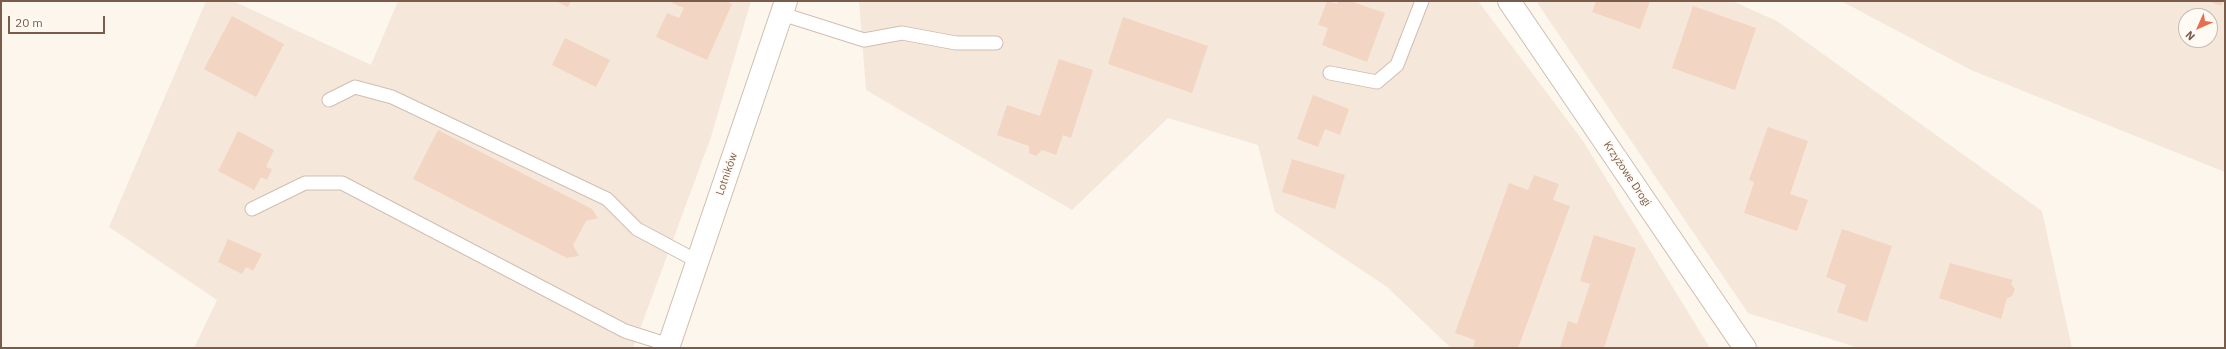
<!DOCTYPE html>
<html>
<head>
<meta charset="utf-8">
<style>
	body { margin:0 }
	#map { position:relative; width:2226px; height:349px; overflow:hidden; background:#fdf6ec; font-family:"IBM Plex Sans",sans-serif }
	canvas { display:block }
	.frame { position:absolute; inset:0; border:2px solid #7a5c4d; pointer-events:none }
	.north { position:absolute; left:2178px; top:8px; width:40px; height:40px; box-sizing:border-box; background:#fffaf3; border:1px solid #cabbb1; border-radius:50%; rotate:225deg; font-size:11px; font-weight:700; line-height:16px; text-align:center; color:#7a5c4d }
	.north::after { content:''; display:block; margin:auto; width:14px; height:18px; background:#e76f51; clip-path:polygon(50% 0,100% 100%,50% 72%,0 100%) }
	.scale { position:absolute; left:8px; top:16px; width:97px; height:18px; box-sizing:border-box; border:2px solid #7a5c4d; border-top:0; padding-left:5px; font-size:12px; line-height:14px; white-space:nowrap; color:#7a5c4d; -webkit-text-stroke:3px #fffaf3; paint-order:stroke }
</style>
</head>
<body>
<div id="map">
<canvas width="2226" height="349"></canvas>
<div class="frame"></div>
<div class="north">N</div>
<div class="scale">20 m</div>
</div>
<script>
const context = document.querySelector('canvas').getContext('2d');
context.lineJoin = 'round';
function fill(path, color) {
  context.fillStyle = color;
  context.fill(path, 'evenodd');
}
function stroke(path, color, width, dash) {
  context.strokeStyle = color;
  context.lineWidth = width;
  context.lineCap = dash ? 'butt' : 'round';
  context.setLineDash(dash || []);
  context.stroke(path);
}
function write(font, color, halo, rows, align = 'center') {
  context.font = font + ' "IBM Plex Sans",sans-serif';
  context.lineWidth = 3.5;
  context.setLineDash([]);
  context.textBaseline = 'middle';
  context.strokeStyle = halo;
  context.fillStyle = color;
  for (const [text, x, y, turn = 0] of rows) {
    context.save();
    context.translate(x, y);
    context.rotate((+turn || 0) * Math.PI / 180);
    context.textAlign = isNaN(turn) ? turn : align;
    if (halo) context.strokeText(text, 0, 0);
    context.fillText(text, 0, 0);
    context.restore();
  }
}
const residential = new Path2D(`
	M 206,1 L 233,1 L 371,65 L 398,1 L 751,1 L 711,137 L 633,348 L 194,348 L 217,300 L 109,227 Z
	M 859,1 L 1478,1 L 1583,141 L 1710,348 L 1451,348 L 1387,287 L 1275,212 L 1258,145 L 1168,118 L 1072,210 L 866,90 Z
	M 1536,1 L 1732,1 L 1777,21 L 2042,211 L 2072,348 L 1859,348 L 1748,313 Z
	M 1841,1 L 2225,1 L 2225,172 L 1971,70 ZM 2186,16 L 2210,16 L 2210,40 L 2186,40 Z`);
const building = new Path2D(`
	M 555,1 L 571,1 L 568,7 Z
	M 673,1 L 726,1 L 732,4 L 707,60 L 656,37 L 667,13 L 679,18 L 684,8 L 672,3 Z
	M 1327,1 L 1337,4 L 1338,1 L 1350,1 L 1385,13 L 1367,62 L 1322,45 L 1328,28 L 1318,25 Z
	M 1596,1 L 1650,1 L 1640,29 L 1592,12 Z
	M 2208,1 L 2223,1 L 2221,6 Z
	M 1693,6 L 1756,28 L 1735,90 L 1672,68 Z
	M 232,16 L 284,44 L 256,97 L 204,69 Z
	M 1123,17 L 1208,46 L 1192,93 L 1108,64 Z
	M 565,38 L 610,60 L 596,87 L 552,65 Z
	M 1059,59 L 1093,70 L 1071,138 L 1063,135 L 1056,155 L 1042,150 L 1036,156 L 1029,153 L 1029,146 L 997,135 L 1007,105 L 1040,116 Z
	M 1313,95 L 1349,109 L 1340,135 L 1325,129 L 1318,147 L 1297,139 Z
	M 1768,127 L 1808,141 L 1790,194 L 1808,200 L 1797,231 L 1744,213 L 1754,182 L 1749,180 Z
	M 438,130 L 592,209 L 598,218 L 586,221 L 573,245 L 579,256 L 567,258 L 413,179 Z
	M 238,131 L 274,150 L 266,167 L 272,169 L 267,180 L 261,177 L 254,190 L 218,171 Z
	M 1292,159 L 1345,175 L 1335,209 L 1282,192 Z
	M 1534,175 L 1559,184 L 1553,200 L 1570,206 L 1518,348 L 1473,348 L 1475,340 L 1455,333 L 1509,183 L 1528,190 Z
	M 1842,229 L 1892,246 L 1867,322 L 1837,312 L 1846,285 L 1826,277 Z
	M 1594,235 L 1636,248 L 1604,348 L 1560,348 L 1568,321 L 1577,324 L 1590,284 L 1580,281 Z
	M 228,239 L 262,254 L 253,271 L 246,267 L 242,274 L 218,262 Z
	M 1950,263 L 2013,280 L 2011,284 L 2015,289 L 2012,296 L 2007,298 L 2001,319 L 1939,298 Z`);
const service = new Path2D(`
	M 782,14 L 864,40 L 902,33 L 956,43 L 996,43
	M 1330,73 L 1377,82 L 1397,65 L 1422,1
	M 329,100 L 355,87 L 392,97 L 607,199 L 637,229 L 697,261
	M 252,209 L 305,183 L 342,183 L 625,331 L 669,345`);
const minor = new Path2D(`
	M 1509,1 L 1745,348`);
const tertiary = new Path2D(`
	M 668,348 L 786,1`);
const streetNames = [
	["Lotników",727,174,-71],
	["Krzyżowe Drogi",1627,174,56]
];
fill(residential, '#f5e8da');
fill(building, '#f3d5c3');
stroke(service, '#d1beb0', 15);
stroke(minor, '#d1beb0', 24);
stroke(tertiary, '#d1beb0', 24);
stroke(service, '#fff', 13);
stroke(minor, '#fff', 22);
stroke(tertiary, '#fff', 22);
write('11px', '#7a5c4d', '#fffaf3', streetNames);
</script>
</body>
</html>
